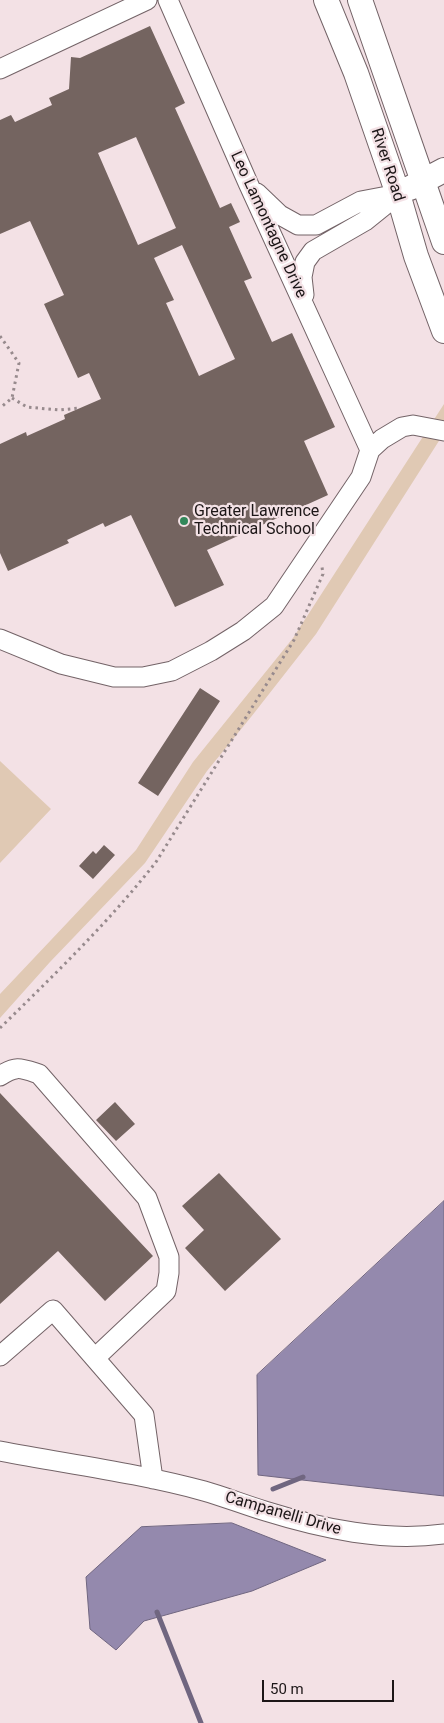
<!DOCTYPE html>
<html>
<head>
<meta charset="utf-8">
<style>
	body { margin:0 }
	#map { position:relative; width:444px; height:1723px; overflow:hidden; background:#f3e1e5; font-family:Roboto,sans-serif }
	canvas { display:block }
	.scale { position:absolute; left:262px; top:1680px; width:132px; height:22px; box-sizing:border-box; border:2px solid #1c1617; border-top:0; padding-left:6px; font-size:15px; line-height:18px; white-space:nowrap; color:#1c1617; -webkit-text-stroke:4px #f3e1e5; paint-order:stroke }
</style>
</head>
<body>
<div id="map">
<canvas width="444" height="1723"></canvas>
<div class="scale">50 m</div>
</div>
<script>
const context = document.querySelector('canvas').getContext('2d');
context.lineJoin = 'round';
function fill(path, color) {
  context.fillStyle = color;
  context.fill(path, 'evenodd');
}
function stroke(path, color, width, dash) {
  context.strokeStyle = color;
  context.lineWidth = width;
  context.lineCap = dash ? 'butt' : 'round';
  context.setLineDash(dash || []);
  context.stroke(path);
}
function write(font, color, halo, rows, align = 'center') {
  context.font = font + ' Roboto,sans-serif';
  context.lineWidth = 4.5;
  context.setLineDash([]);
  context.textBaseline = 'middle';
  context.strokeStyle = halo;
  context.fillStyle = color;
  for (const [text, x, y, turn = 0] of rows) {
    context.save();
    context.translate(x, y);
    context.rotate((+turn || 0) * Math.PI / 180);
    context.textAlign = isNaN(turn) ? turn : align;
    if (halo) context.strokeText(text, 0, 0);
    context.fillText(text, 0, 0);
    context.restore();
  }
}
const green = new Path2D(`
	M 444,404 L 444,433 L 316,634 L 251,717 L 207,771 L 145,863 L 50,962 L 0,1018 L 0,994 L 136,850 L 193,762 L 293,638 Z
	M 0,761 L 51,809 L 0,863 Z`);
const water = new Path2D(`
	M 444,1201 L 444,1496 L 258,1475 L 257,1375 Z
	M 232,1523 L 326,1560 L 252,1591 L 144,1621 L 116,1650 L 90,1629 L 86,1577 L 141,1527 Z`);
const stream = new Path2D(`
	M 273,1489 L 303,1477
	M 157,1612 L 201,1723`);
const building = new Path2D(`
	M 150,26 L 185,103 L 175,108 L 220,208 L 231,203 L 240,222 L 229,227 L 252,278 L 244,281 L 272,342 L 292,333 L 335,427 L 304,441 L 328,495 L 207,550 L 224,585 L 175,607 L 131,515 L 105,527 L 103,523 L 67,540 L 69,543 L 8,571 L 0,553 L 0,444 L 26,432 L 27,436 L 65,419 L 64,415 L 101,399 L 89,373 L 78,378 L 44,304 L 64,295 L 30,221 L 0,234 L 0,120 L 11,115 L 15,122 L 52,105 L 49,98 L 69,89 L 71,57 L 80,58 ZM 136,137 L 176,228 L 138,245 L 98,153 ZM 182,245 L 235,359 L 199,376 L 166,303 L 174,300 L 154,258 Z
	M 200,688 L 220,701 L 158,796 L 138,783 Z
	M 104,845 L 115,855 L 93,879 L 79,866 L 93,851 L 96,854 Z
	M 0,1093 L 153,1256 L 105,1301 L 58,1251 L 0,1304 Z
	M 115,1102 L 135,1124 L 116,1141 L 96,1120 Z
	M 219,1173 L 281,1239 L 225,1291 L 185,1248 L 204,1230 L 182,1206 Z`);
const path = new Path2D(`
	M 0,336 L 19,363 L 12,398 L 0,408
	M 12,398 L 27,407 L 59,410 L 80,408
	M 0,1028 C 54,975 109,922 156,862 L 294,640 L 323,574 L 322,567`);
const minor = new Path2D(`
	M 168,0 L 248,183 L 370,450
	M 0,69 L 147,0
	M 257,193 L 280,215 L 298,225 L 316,225 L 361,201 L 398,194
	M 304,295 L 302,277 L 305,262 L 313,251 L 365,221 L 396,196
	M 0,639 L 61,664 L 114,677 L 143,677 L 172,671 L 211,651 L 243,631 L 274,606 L 361,477 L 370,450 L 382,439 L 402,427 L 413,425 L 444,431
	M 0,1076 C 16,1065 21,1068 39,1074 L 147,1198 L 169,1257 L 169,1273 L 166,1291 L 95,1358
	M 0,1356 L 53,1310 L 144,1415 L 153,1479
	M 0,1451 C 68,1464 138,1473 204,1491 C 225,1497 245,1505 265,1511 C 323,1529 384,1542 444,1534`);
const major = new Path2D(`
	M 326,0 L 356,73 L 398,194 L 416,256 L 444,331
	M 360,0 L 444,242
	M 410,188 L 444,170`);
const markers = [
	[184,521,5,"#32875a"]
];
const streetNames = [
	["River Road",387,165,72],
	["Leo Lamontagne Drive",268,225,65],
	["Campanelli Drive",283,1514,16]
];
const poiNames = [
	["Greater Lawrence",194,512],
	["Technical School",194,530]
];
fill(green, '#e0c9b4');
fill(water, '#9489ad');
stroke(water, '#706680', 1);
stroke(stream, '#706680', 5);
fill(building, '#746460');
stroke(minor, '#736367', 21);
stroke(major, '#736367', 26);
stroke(path, '#978a8d', 3, [2.5, 4]);
stroke(minor, '#fff', 19);
stroke(major, '#fff', 24);
for (const [x, y, r, color] of markers) {
  const dot = new Path2D();
  dot.arc(x, y, r, 0, 2 * Math.PI);
  context.fillStyle = color;
  context.fill(dot);
  stroke(dot, '#f3e1e5', 2);
}
write('16px', '#1c1617', '#f3e1e5', streetNames);
write('16px', '#1c1617', '#f3e1e5', poiNames, 'left');
</script>
</body>
</html>
